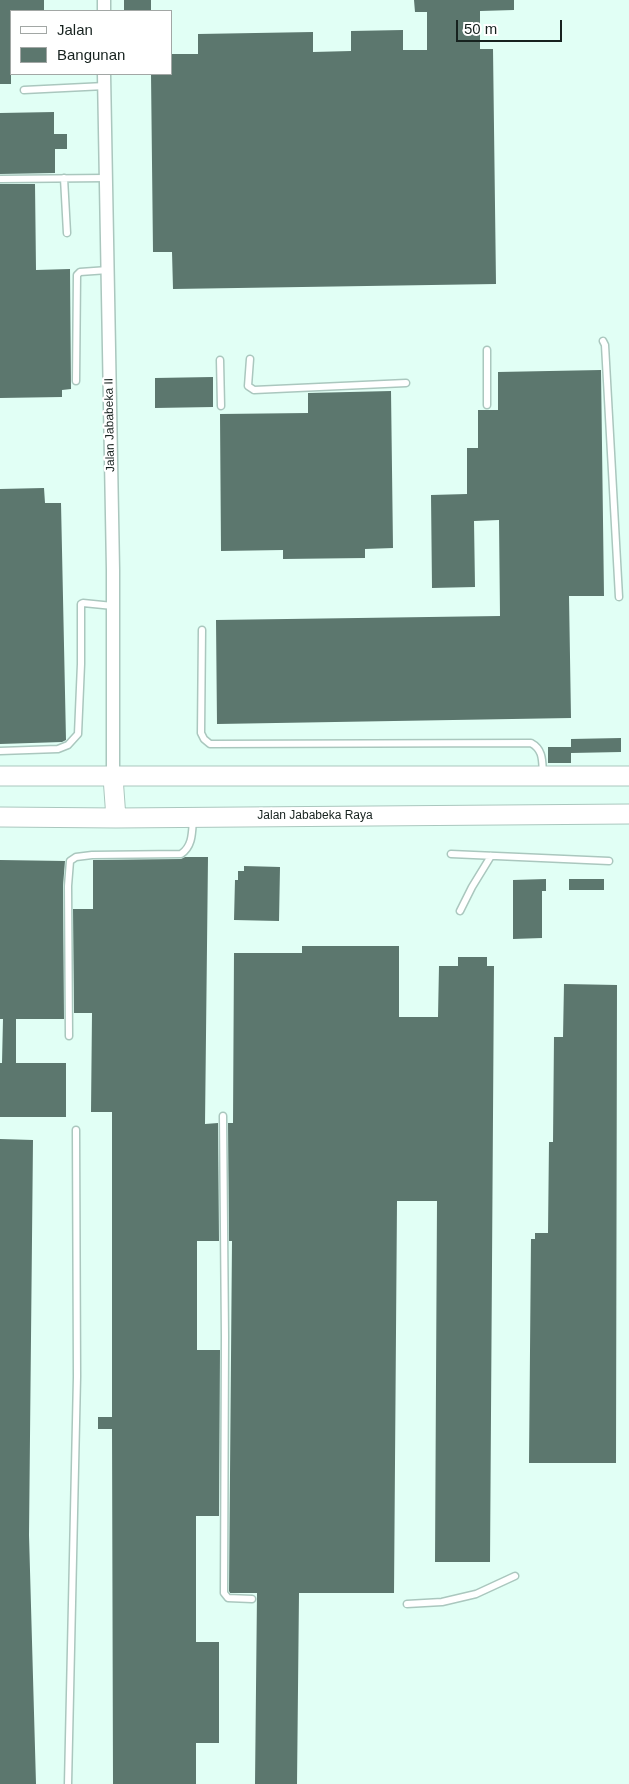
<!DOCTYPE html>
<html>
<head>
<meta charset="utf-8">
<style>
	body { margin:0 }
	#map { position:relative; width:629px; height:1784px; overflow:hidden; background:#e1fff5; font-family:Arial,sans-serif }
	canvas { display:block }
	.legend { position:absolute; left:10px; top:10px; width:162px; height:65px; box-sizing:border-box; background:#fff; border:1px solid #a2a7a5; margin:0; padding:6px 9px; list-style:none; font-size:15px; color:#17221f }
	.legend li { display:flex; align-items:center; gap:10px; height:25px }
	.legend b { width:25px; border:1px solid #a2a7a5 }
	.scale { position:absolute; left:456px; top:20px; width:106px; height:22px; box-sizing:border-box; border:2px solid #17221f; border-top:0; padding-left:6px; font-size:15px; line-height:18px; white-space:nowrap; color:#17221f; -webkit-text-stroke:4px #fff; paint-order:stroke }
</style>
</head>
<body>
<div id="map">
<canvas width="629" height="1784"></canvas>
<ul class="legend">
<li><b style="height:6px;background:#fff"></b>Jalan</li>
<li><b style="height:14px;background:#5c776e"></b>Bangunan</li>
</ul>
<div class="scale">50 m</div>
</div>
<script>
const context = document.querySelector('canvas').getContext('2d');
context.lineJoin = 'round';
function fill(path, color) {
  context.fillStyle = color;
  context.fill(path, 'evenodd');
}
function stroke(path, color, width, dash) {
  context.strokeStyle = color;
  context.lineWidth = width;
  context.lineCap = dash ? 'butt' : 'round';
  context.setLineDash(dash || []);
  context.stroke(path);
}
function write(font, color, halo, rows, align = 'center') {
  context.font = font + ' Arial,sans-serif';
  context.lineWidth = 4.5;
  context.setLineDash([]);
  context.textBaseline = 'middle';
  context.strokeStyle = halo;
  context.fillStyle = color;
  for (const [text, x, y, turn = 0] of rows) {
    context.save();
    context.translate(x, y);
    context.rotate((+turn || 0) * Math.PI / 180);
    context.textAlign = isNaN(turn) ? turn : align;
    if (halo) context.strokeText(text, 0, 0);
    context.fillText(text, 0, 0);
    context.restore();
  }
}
const building = new Path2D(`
	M 0,0 L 44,0 L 44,11 L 11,11 L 11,84 L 0,84 Z
	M 124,0 L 151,0 L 151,11 L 124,11 Z
	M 414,0 L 514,0 L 514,10 L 480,11 L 480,49 L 493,49 L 496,284 L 173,289 L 172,252 L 153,252 L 151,74 L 171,74 L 171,54 L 198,54 L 198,34 L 313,32 L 313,52 L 351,51 L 351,31 L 403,30 L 403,50 L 427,50 L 427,12 L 415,12 Z
	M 54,112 L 54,134 L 67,134 L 67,149 L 55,149 L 55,173 L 0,174 L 0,113 Z
	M 0,184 L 35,184 L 36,270 L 70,269 L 71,389 L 62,390 L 62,397 L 0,398 Z
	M 601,370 L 604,596 L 569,596 L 571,718 L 217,724 L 216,620 L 500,616 L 499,520 L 474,521 L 475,587 L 432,588 L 431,495 L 467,494 L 467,448 L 478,448 L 478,410 L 498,410 L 498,372 Z
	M 213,377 L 213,407 L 155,408 L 155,378 Z
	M 391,391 L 393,548 L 365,549 L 365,558 L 283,559 L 283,550 L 221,551 L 220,414 L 308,413 L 308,393 Z
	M 44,488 L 45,503 L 61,503 L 66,740 L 62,742 L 0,744 L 0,489 Z
	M 621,738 L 621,752 L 571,753 L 571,763 L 548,763 L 548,747 L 571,747 L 571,739 Z
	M 185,857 L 208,857 L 205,1124 L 218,1123 L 219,1241 L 197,1241 L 197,1350 L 220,1350 L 219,1516 L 196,1516 L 196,1642 L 219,1642 L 219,1743 L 196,1743 L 196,1784 L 113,1784 L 112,1429 L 98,1429 L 98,1417 L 112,1417 L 112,1112 L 91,1112 L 92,1013 L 74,1013 L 73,909 L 93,909 L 93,860 L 181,859 Z
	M 0,860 L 65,861 L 63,886 L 64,1019 L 16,1019 L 16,1063 L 66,1063 L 66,1117 L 0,1117 L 0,1063 L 2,1063 L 3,1019 L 0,1019 Z
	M 244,866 L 280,867 L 279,921 L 234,920 L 235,880 L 238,880 L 238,871 L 244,871 Z
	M 546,879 L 546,891 L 542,891 L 542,938 L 513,939 L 513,880 Z
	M 569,879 L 604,879 L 604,890 L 569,890 Z
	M 302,946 L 399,946 L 399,1017 L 438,1017 L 439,966 L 458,966 L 458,957 L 487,957 L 487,966 L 494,966 L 490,1562 L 435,1562 L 437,1201 L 397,1201 L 394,1593 L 299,1593 L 297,1784 L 255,1784 L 257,1593 L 230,1593 L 229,1591 L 232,1241 L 229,1241 L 228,1123 L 233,1123 L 234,953 L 302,953 Z
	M 564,984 L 617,985 L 616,1463 L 529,1463 L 531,1239 L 535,1239 L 535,1233 L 548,1233 L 549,1142 L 553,1142 L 554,1037 L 563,1037 Z
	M 0,1139 L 33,1140 L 29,1535 L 36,1784 L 0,1784 Z`);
const lane = new Path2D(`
	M 24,90 L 105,86
	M 64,178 L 67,233
	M 0,179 L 106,178
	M 603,341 L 605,345 L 619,597
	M 487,350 L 487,405
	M 250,359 L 248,386 L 254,390 L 406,383
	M 220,360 L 221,406
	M 76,381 L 77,275 L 80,272 L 108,270
	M 202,630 L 201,733 L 204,739 L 210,744 L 531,743 C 544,750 542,762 543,775
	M 0,751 L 58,749 L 68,745 L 78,734 L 81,664 L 81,604 L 83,603 L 113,606
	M 451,854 L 609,861
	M 460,911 L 472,887 L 491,856
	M 69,1036 L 68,886 L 70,861 L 76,857 L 92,855 L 181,854 C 193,846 192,832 193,818
	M 223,1116 L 225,1337 L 224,1593 L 228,1598 L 252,1599
	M 407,1604 L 442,1602 L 476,1594 L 515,1576
	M 68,1784 L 77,1377 L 76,1130`);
const street = new Path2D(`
	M 104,0 L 104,11
	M 104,74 L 113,570 L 113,777`);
const secondary = new Path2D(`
	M 0,776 L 629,776
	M 113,777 L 116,818
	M 0,817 L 116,818 L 629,814`);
const streetNames = [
	["Jalan Jababeka II",110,425,-91],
	["Jalan Jababeka Raya",315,816]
];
fill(building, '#5c776e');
stroke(lane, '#aac7be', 9);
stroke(street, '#aac7be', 15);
stroke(secondary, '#aac7be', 21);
stroke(lane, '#fff', 6);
stroke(street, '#fff', 12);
stroke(secondary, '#fff', 19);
write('12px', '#17221f', '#fff', streetNames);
</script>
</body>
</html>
